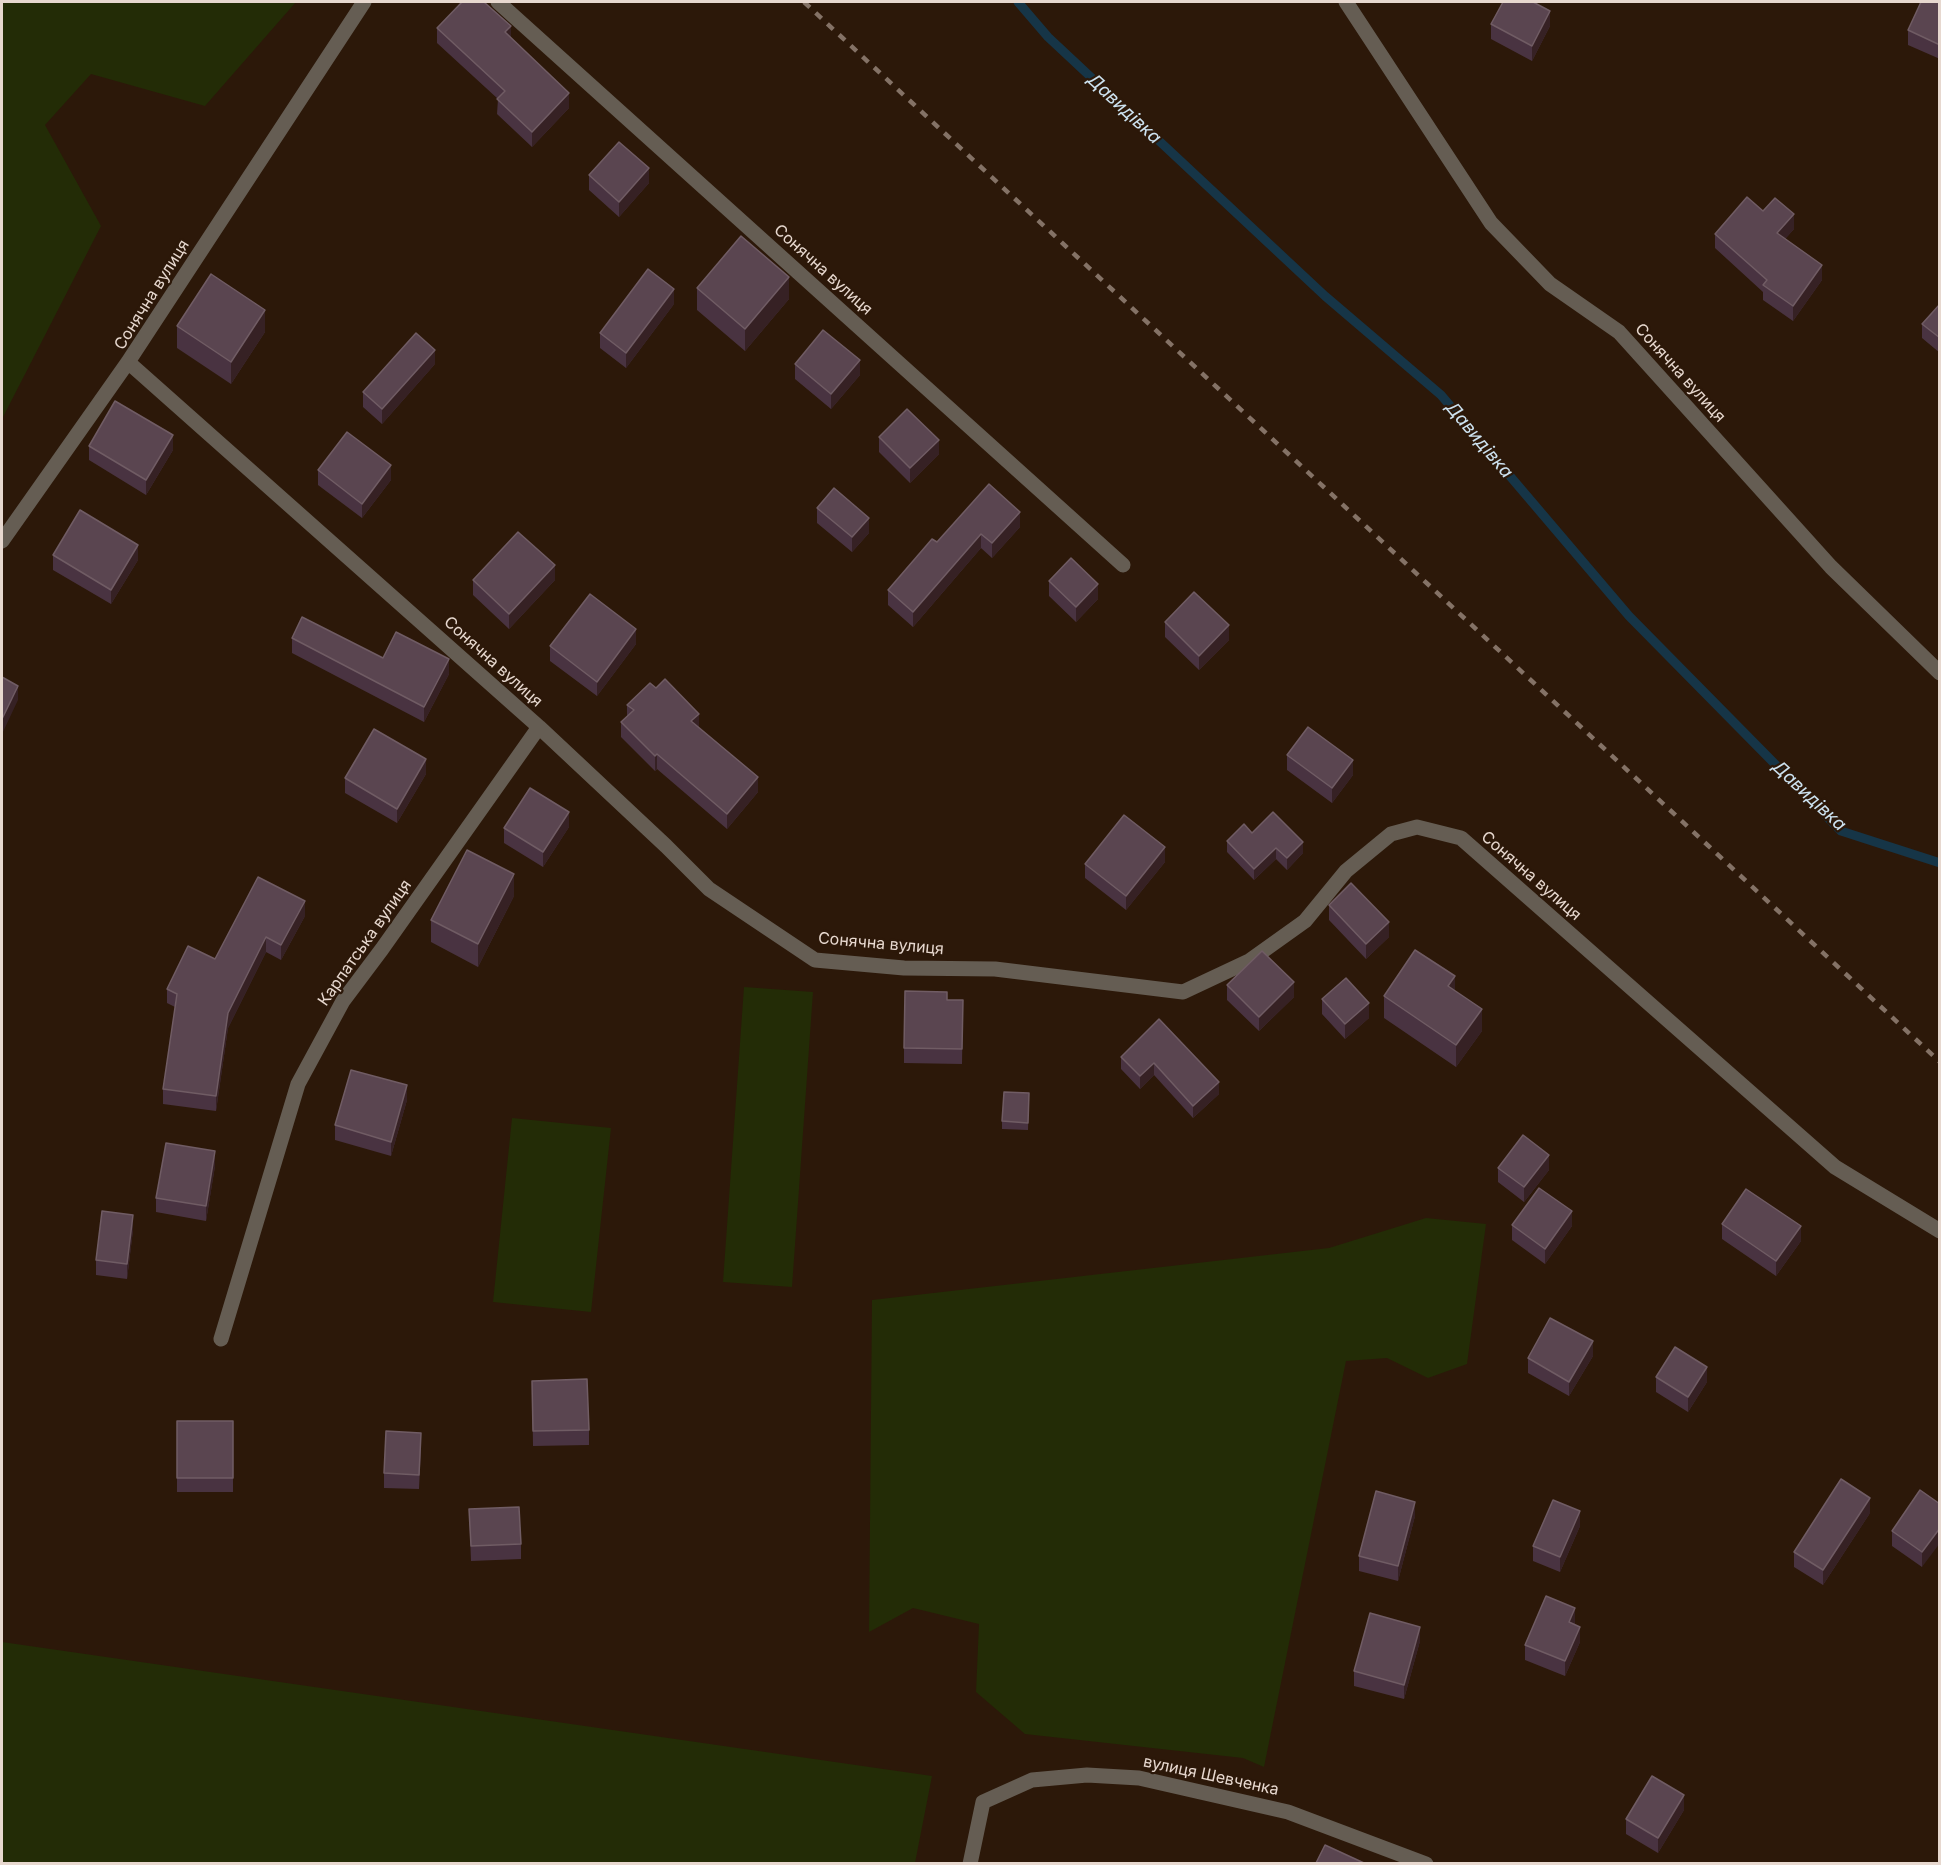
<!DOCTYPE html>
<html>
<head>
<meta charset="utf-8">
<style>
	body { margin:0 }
	#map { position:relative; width:1941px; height:1865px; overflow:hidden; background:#2c1809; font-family:Inter,sans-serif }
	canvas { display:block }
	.frame { position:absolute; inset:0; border:3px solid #e7d8cf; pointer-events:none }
</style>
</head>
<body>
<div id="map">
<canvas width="1941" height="1865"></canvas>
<div class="frame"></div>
</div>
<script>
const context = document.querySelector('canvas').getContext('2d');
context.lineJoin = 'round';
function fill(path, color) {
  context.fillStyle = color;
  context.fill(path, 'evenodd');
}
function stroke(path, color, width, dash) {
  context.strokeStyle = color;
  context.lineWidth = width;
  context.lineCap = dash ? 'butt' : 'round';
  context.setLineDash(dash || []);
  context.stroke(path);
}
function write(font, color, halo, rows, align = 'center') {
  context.font = font + ' Inter,sans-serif';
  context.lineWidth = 4.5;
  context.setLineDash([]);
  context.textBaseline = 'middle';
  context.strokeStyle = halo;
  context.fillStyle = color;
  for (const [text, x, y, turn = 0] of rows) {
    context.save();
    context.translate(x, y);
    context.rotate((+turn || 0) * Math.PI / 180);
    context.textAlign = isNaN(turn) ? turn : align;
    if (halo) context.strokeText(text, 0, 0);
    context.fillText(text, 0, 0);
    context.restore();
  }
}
const green = new Path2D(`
	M 2,2 L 296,2 L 205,106 L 91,74 L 45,125 L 101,226 L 2,419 Z
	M 744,987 L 813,992 L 792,1287 L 723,1282 Z
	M 512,1118 L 611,1128 L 591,1312 L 493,1302 Z
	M 1426,1218 L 1486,1224 L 1467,1364 L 1428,1378 L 1387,1358 L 1346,1361 L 1264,1767 L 1243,1758 L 1025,1734 L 976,1692 L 979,1624 L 913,1608 L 869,1632 L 872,1300 L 1329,1248 Z
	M 2,1642 L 932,1776 L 915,1863 L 2,1863 Z`);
const stream = new Path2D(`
	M 1018,2 L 1048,37 L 1325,296 L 1441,395 L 1629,616 L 1841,831 L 1940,863`);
const street = new Path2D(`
	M 498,2 L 1123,565
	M 1346,2 L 1491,223 L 1550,284 L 1619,332 L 1831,567 L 1940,673
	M 128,362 L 539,727 L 666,846 L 709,889 L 815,960 L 904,968 L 995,969 L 1183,992 L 1249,961 L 1305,921 L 1346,871 L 1391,834 L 1417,827 L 1461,838 L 1835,1167 L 1940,1231
	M 2,541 L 128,362 L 364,2
	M 221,1339 L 298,1084 L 343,1001 L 382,949 L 539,727
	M 970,1864 L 983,1802 L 1032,1780 L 1087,1775 L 1139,1778 L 1288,1812 L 1426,1864`);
const rail = new Path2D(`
	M 804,2 L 1940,1062`);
const wall = new Path2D(`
	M 1940,2 L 1940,59 L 1908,45 L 1908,30 Z
	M 1491,24 L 1550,26 L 1532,61 L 1491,39 Z
	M 437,28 L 511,38 L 569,108 L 532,147 L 497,114 L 498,99 L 437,43 Z
	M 589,175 L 649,183 L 619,217 L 589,190 Z
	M 1763,211 L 1794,229 L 1785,239 L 1822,280 L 1793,321 L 1763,300 L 1763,292 L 1715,248 L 1715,234 Z
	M 697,288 L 789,299 L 745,351 L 697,310 Z
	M 674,304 L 626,368 L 600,348 L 600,333 Z
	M 1940,304 L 1940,353 L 1922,338 L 1922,324 Z
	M 177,326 L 265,332 L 231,384 L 177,348 Z
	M 435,364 L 382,424 L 363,407 L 363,392 Z
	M 795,364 L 860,375 L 831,409 L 795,379 Z
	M 879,437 L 939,454 L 910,483 L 879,452 Z
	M 89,446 L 173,450 L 146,495 L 89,460 Z
	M 318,470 L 391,480 L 362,518 L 318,485 Z
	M 989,484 L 1020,527 L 992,558 L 981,548 L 913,627 L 888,605 L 888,590 L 937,542 Z
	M 817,508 L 869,533 L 852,552 L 817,523 Z
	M 53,555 L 138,560 L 111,604 L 53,570 Z
	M 473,580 L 555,580 L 509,629 L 473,595 Z
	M 1049,581 L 1098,599 L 1076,622 L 1049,596 Z
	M 1165,622 L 1229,640 L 1199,670 L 1165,637 Z
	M 292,638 L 383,658 L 449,674 L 424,722 L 292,653 Z
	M 636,644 L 597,696 L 550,661 L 550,646 Z
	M 627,705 L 699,728 L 758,792 L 727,829 L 657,769 L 655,771 L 621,737 L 621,722 L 627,716 Z
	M 1287,755 L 1353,775 L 1332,803 L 1287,770 Z
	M 426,774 L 397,823 L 345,793 L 345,778 Z
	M 569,827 L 543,867 L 504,843 L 504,828 Z
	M 1227,841 L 1303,853 L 1287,870 L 1276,859 L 1254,880 L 1227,852 Z
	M 1165,862 L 1126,910 L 1085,878 L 1085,864 Z
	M 514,896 L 478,967 L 431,942 L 431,920 Z
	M 1329,905 L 1389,937 L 1366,959 L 1329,920 Z
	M 305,916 L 281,960 L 266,952 L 228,1028 L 216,1111 L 163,1104 L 163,1089 L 175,1007 L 167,1003 L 167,989 L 215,959 Z
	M 1227,985 L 1294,997 L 1259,1031 L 1227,1000 Z
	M 1455,991 L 1482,1031 L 1456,1067 L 1384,1018 L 1384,996 Z
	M 1322,999 L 1369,1018 L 1345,1039 L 1322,1014 Z
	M 947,1000 L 963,1000 L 962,1064 L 904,1063 L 904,1048 Z
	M 1159,1019 L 1219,1094 L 1193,1118 L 1154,1075 L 1140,1089 L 1121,1069 L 1121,1057 Z
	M 1029,1093 L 1028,1130 L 1002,1129 L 1002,1121 Z
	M 407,1100 L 391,1156 L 335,1140 L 335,1125 Z
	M 215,1166 L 206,1221 L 156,1212 L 156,1198 Z
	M 1498,1168 L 1549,1170 L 1524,1202 L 1498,1182 Z
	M 1722,1224 L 1801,1241 L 1776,1276 L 1722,1239 Z
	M 1512,1225 L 1572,1226 L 1545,1264 L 1512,1240 Z
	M 133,1230 L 127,1279 L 96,1275 L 96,1260 Z
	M 1593,1356 L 1569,1396 L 1528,1373 L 1528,1358 Z
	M 1656,1377 L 1707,1382 L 1688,1412 L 1656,1392 Z
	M 532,1381 L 589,1430 L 589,1445 L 533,1446 Z
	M 177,1421 L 233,1421 L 233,1492 L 177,1492 Z
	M 421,1447 L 419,1489 L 384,1488 L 384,1473 Z
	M 1940,1504 L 1922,1567 L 1892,1546 L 1892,1531 Z
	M 469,1509 L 521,1544 L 521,1559 L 471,1561 Z
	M 1870,1513 L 1823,1585 L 1794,1567 L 1794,1552 Z
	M 1415,1516 L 1398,1581 L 1359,1571 L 1359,1556 Z
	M 1580,1526 L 1560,1572 L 1533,1561 L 1533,1546 Z
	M 1575,1623 L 1575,1624 L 1580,1642 L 1565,1676 L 1525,1660 L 1525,1645 Z
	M 1420,1641 L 1404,1699 L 1354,1686 L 1354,1671 Z
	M 1684,1810 L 1658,1853 L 1626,1834 L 1626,1819 Z`);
const shadedWall = new Path2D(`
	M 1550,11 L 1550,26 L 1532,61 L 1532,46 Z
	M 511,26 L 511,41 L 505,32 Z
	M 569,93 L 569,108 L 532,147 L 532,132 Z
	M 649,168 L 649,183 L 619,217 L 619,202 Z
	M 1794,214 L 1794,229 L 1777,248 L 1777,233 Z
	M 1822,265 L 1822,280 L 1793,321 L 1793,306 Z
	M 789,277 L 789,299 L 745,351 L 745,329 Z
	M 674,289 L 674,304 L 626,368 L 626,353 Z
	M 265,310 L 265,332 L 231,384 L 231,362 Z
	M 435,350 L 435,364 L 382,424 L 382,409 Z
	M 860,360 L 860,375 L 831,409 L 831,394 Z
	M 173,435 L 173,450 L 146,495 L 146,480 Z
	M 939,440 L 939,454 L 910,483 L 910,468 Z
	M 391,465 L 391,480 L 362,518 L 362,504 Z
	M 1020,512 L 1020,527 L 992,558 L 992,543 Z
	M 869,518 L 869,533 L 852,552 L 852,537 Z
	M 981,534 L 981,548 L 913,627 L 913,612 Z
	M 138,545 L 138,560 L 111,604 L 111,590 Z
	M 555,565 L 555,580 L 509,629 L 509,614 Z
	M 1098,584 L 1098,599 L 1076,622 L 1076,607 Z
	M 1229,625 L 1229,640 L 1199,670 L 1199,656 Z
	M 636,629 L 636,644 L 597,696 L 597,682 Z
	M 449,659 L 449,674 L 424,722 L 424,707 Z
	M 18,686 L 18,700 L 2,734 L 2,719 Z
	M 699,714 L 699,728 L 691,721 Z
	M 657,754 L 657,769 L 655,771 L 655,756 Z
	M 426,759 L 426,774 L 397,823 L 397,809 Z
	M 1353,760 L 1353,775 L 1332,803 L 1332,788 Z
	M 758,777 L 758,792 L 727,829 L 727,814 Z
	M 569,812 L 569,827 L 543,867 L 543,852 Z
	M 1303,842 L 1303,853 L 1287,870 L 1287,858 Z
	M 1165,847 L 1165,862 L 1126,910 L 1126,896 Z
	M 1276,848 L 1276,859 L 1254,880 L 1254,869 Z
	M 514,874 L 514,896 L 478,967 L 478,944 Z
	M 305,901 L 305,916 L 281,960 L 281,945 Z
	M 1389,922 L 1389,937 L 1366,959 L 1366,944 Z
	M 266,937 L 266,952 L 228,1028 L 216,1111 L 216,1096 L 228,1013 Z
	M 1455,976 L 1455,999 L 1448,986 Z
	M 1294,982 L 1294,997 L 1259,1031 L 1259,1017 Z
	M 1369,1003 L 1369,1018 L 1345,1039 L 1345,1024 Z
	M 1482,1009 L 1482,1031 L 1456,1067 L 1456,1045 Z
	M 1154,1063 L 1154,1075 L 1140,1089 L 1140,1076 Z
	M 1219,1082 L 1219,1094 L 1193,1118 L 1193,1106 Z
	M 407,1085 L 407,1100 L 391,1156 L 391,1142 Z
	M 215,1151 L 215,1166 L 206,1221 L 206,1206 Z
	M 1549,1155 L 1549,1170 L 1524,1202 L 1524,1187 Z
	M 1572,1211 L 1572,1226 L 1545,1264 L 1545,1249 Z
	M 133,1215 L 133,1230 L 127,1279 L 127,1264 Z
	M 1801,1226 L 1801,1241 L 1776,1276 L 1776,1261 Z
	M 1593,1341 L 1593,1356 L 1569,1396 L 1569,1382 Z
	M 1707,1367 L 1707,1382 L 1688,1412 L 1688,1397 Z
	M 1870,1498 L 1870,1513 L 1823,1585 L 1823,1570 Z
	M 1415,1502 L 1415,1516 L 1398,1581 L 1398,1566 Z
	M 1580,1511 L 1580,1526 L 1560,1572 L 1560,1557 Z
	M 1940,1528 L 1940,1543 L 1922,1567 L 1922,1552 Z
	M 1575,1608 L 1575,1623 L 1569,1637 L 1569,1622 Z
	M 1420,1627 L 1420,1641 L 1404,1699 L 1404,1685 Z
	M 1580,1627 L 1580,1642 L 1565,1676 L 1565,1661 Z
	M 1684,1795 L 1684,1810 L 1658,1853 L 1658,1838 Z`);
const building = new Path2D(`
	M 462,2 L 484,2 L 511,26 L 505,32 L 569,93 L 532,132 L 497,99 L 505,91 L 437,28 Z
	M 1503,2 L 1533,2 L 1550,11 L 1532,46 L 1491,24 Z
	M 1921,2 L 1940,2 L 1940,45 L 1908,30 Z
	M 619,142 L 649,168 L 619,202 L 589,175 Z
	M 1747,197 L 1763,211 L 1775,198 L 1794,214 L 1777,233 L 1822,265 L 1793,306 L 1763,285 L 1767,280 L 1715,234 Z
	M 741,236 L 789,277 L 745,329 L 697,288 Z
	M 648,269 L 674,289 L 626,353 L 600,333 Z
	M 211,274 L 265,310 L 231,362 L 177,326 Z
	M 1940,304 L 1940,338 L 1922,324 Z
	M 823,330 L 860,360 L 831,394 L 795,364 Z
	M 416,333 L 435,350 L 382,409 L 363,392 Z
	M 115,401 L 173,435 L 146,480 L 89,446 Z
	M 907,409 L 939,440 L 910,468 L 879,437 Z
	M 347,432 L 391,465 L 362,504 L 318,470 Z
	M 989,484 L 1020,512 L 992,543 L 981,534 L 913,612 L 888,590 L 932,539 L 937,542 Z
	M 834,488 L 869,518 L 852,537 L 817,508 Z
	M 80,510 L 138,545 L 111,590 L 53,555 Z
	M 518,532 L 555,565 L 509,614 L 473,580 Z
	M 1071,558 L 1098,584 L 1076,607 L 1049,581 Z
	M 1194,592 L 1229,625 L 1199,656 L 1165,622 Z
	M 590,594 L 636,629 L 597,682 L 550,646 Z
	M 302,617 L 383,658 L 396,632 L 449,659 L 424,707 L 292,638 Z
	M 2,677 L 18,686 L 2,719 Z
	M 665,679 L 699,714 L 691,721 L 758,777 L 727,814 L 657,754 L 655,756 L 621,722 L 634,710 L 627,705 L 650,683 L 656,688 Z
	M 1308,727 L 1353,760 L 1332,788 L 1287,755 Z
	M 374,729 L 426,759 L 397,809 L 345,778 Z
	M 530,788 L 569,812 L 543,852 L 504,828 Z
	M 1273,812 L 1303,842 L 1287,858 L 1276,848 L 1254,869 L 1227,841 L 1244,824 L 1252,833 Z
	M 1124,815 L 1165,847 L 1126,896 L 1085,864 Z
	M 467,850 L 514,874 L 478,944 L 431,920 Z
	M 258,877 L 305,901 L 281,945 L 266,937 L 228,1013 L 216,1096 L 163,1089 L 177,994 L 167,989 L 188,946 L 215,959 Z
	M 1351,883 L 1389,922 L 1366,944 L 1329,905 Z
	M 1415,950 L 1455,976 L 1448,986 L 1482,1009 L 1456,1045 L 1384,996 Z
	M 1262,951 L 1294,982 L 1259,1017 L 1227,985 Z
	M 1346,978 L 1369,1003 L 1345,1024 L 1322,999 Z
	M 905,991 L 947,992 L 947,1000 L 963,1000 L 962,1049 L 904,1048 Z
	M 1159,1019 L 1219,1082 L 1193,1106 L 1154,1063 L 1140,1076 L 1121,1057 Z
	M 351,1070 L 407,1085 L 391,1142 L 335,1125 Z
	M 1004,1092 L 1029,1093 L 1028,1123 L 1002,1121 Z
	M 1523,1135 L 1549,1155 L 1524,1187 L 1498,1168 Z
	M 166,1143 L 215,1151 L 206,1206 L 156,1198 Z
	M 1539,1188 L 1572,1211 L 1545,1249 L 1512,1225 Z
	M 1746,1189 L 1801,1226 L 1776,1261 L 1722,1224 Z
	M 102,1211 L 133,1215 L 127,1264 L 96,1260 Z
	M 1550,1318 L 1593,1341 L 1569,1382 L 1528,1358 Z
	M 1675,1347 L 1707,1367 L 1688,1397 L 1656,1377 Z
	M 587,1379 L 589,1430 L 533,1431 L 532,1381 Z
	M 177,1421 L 233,1421 L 233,1478 L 177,1478 Z
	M 386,1431 L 421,1433 L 419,1475 L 384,1473 Z
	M 1841,1479 L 1870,1498 L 1823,1570 L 1794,1552 Z
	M 1920,1490 L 1940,1504 L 1940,1528 L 1922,1552 L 1892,1531 Z
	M 1376,1491 L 1415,1502 L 1398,1566 L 1359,1556 Z
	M 1553,1500 L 1580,1511 L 1560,1557 L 1533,1546 Z
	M 519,1507 L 521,1544 L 471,1546 L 469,1509 Z
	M 1546,1596 L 1575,1608 L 1569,1622 L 1580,1627 L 1565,1661 L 1525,1645 Z
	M 1370,1613 L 1420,1627 L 1404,1685 L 1354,1671 Z
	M 1652,1776 L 1684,1795 L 1658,1838 L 1626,1819 Z
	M 1325,1845 L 1364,1863 L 1316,1863 Z`);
const streetNames = [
	["Сонячна вулиця",823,270,42],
	["Сонячна вулиця",152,295,-58],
	["Сонячна вулиця",1680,373,48],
	["Сонячна вулиця",493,662,42],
	["Сонячна вулиця",1531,876,41],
	["Карпатська вулиця",365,943,-55],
	["Сонячна вулиця",881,944,5],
	["вулиця Шевченка",1211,1776,12]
];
const waterNames = [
	["Давидівка",1124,109,43],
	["Давидівка",1479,440,50],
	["Давидівка",1809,796,43]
];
fill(green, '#232c06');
stroke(stream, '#163547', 9);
stroke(street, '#655d53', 15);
stroke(rail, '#847266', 4.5, [8, 8]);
fill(wall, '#493341');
fill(shadedWall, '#362124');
fill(building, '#5a4550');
stroke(building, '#705c64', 1.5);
write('16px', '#e7d8cf', '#2c1809', streetNames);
write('italic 18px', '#cde2f0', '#2c1809', waterNames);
</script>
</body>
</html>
